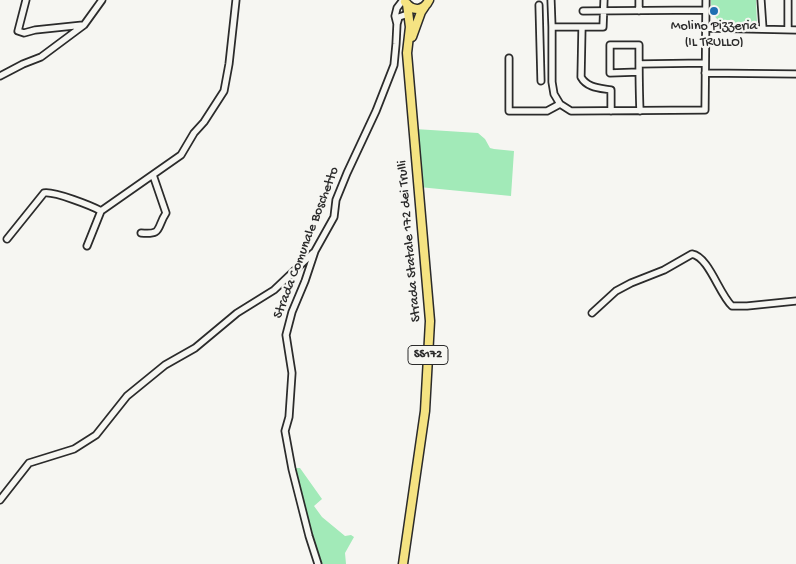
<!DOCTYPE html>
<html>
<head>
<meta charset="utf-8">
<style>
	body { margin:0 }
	canvas { display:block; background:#f6f6f2 }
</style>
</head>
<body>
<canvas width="796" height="564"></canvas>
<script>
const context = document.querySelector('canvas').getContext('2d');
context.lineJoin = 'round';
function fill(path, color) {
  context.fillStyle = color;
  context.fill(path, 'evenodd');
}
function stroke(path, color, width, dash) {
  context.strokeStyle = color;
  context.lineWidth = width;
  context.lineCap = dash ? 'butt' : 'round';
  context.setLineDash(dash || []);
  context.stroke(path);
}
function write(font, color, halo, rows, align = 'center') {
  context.font = font + ' "Gochi Hand",sans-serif';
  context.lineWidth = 4.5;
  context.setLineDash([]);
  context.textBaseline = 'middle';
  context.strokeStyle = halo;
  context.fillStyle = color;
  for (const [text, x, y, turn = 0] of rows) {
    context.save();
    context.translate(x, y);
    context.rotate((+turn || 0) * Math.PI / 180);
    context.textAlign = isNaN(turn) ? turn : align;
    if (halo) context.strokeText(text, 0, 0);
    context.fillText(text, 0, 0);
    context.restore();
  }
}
const green = new Path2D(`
	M 711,0 L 756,0 L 757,24 L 724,23 C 713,19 711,11 711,0 Z
	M 415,129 L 478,133 L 485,139 L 490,148 L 494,149 L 514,151 L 511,196 L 419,187 Z
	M 293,468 L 300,468 L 322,499 L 314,506 L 322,517 L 345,536 L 351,535 L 354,537 L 345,553 L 346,564 L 320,564 Z`);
const minor = new Path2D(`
	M 26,0 L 18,31 L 24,33 L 35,30 L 83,25
	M 551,0 L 552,27 L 552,82 L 554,94 L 560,104 L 571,111 L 705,110 L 706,0
	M 639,0 L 639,11
	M 761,0 L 763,29
	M 539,5 L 541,81
	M 583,11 L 706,10
	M 397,24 L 399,17 L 408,14
	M 552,27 L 603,27 L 604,0
	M 582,27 L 581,77 C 587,88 600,88 611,90 L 611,111
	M 706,28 L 796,30
	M 788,29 L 788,0
	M 509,58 L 509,111 L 547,111 L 560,104
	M 639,64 L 705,63
	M 639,72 L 610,73 L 610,45 L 639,45 C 639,67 639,89 640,111
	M 705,73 L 796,74
	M 0,76 L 23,64 L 41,57 L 84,25 L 102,0
	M 141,233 C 163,235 156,228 166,213 L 153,175
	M 7,239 L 44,193 C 54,191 92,206 101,211 L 181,155 L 194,133 L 204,122 L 224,91 L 229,64 L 236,0
	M 87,246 L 101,211
	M 592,313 L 616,291 L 631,283 L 664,270 L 692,254 C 709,257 719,294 732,306 L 747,306 L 796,301
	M 0,500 L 29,463 L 74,449 L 96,435 L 127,396 L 165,365 L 195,348 L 237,313 L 274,290 L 313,253
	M 318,564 L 309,536 L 292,469 L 285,431 L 289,417 L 292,373 L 286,335 L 292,312 L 305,281 L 315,251 L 334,217 L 336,200 L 347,173 L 376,111 L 394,65 L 396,44 L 397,24 L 395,16 L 397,8 L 403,0`);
const major = new Path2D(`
	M 405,2 C 413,12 424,11 429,0
	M 412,37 L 421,12 L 425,6
	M 403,564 L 425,411 L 430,321 L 407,53 L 410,27 L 407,4`);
const markers = [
	[714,11,5,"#1f6fb2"]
];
const shields = [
	[428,355,40]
];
const shieldNames = [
	["SS172",428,355]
];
const poiNames = [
	["Molino Pizzeria",714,27],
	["(IL TRULLO)",714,43]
];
const streetNames = [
	["Strada Statale 172 dei Trulli",410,241,-95],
	["Strada Comunale Boschetto",307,243,-69]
];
fill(green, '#a2eab8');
stroke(minor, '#2b2b2b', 9);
stroke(major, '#2b2b2b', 11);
stroke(minor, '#f6f6f2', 5.5);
stroke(major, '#f5e382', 8);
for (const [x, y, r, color] of markers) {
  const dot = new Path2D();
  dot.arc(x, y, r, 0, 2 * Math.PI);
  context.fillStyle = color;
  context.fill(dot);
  stroke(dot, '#f6f6f2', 2);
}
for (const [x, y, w] of shields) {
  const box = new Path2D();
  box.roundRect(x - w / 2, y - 9.5, w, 19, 4);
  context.fillStyle = '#f6f6f2';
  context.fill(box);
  stroke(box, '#2b2b2b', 1);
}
write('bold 12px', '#2b2b2b', null, shieldNames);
write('14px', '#2b2b2b', '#f6f6f2', poiNames);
write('14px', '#2b2b2b', '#f6f6f2', streetNames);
</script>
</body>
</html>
